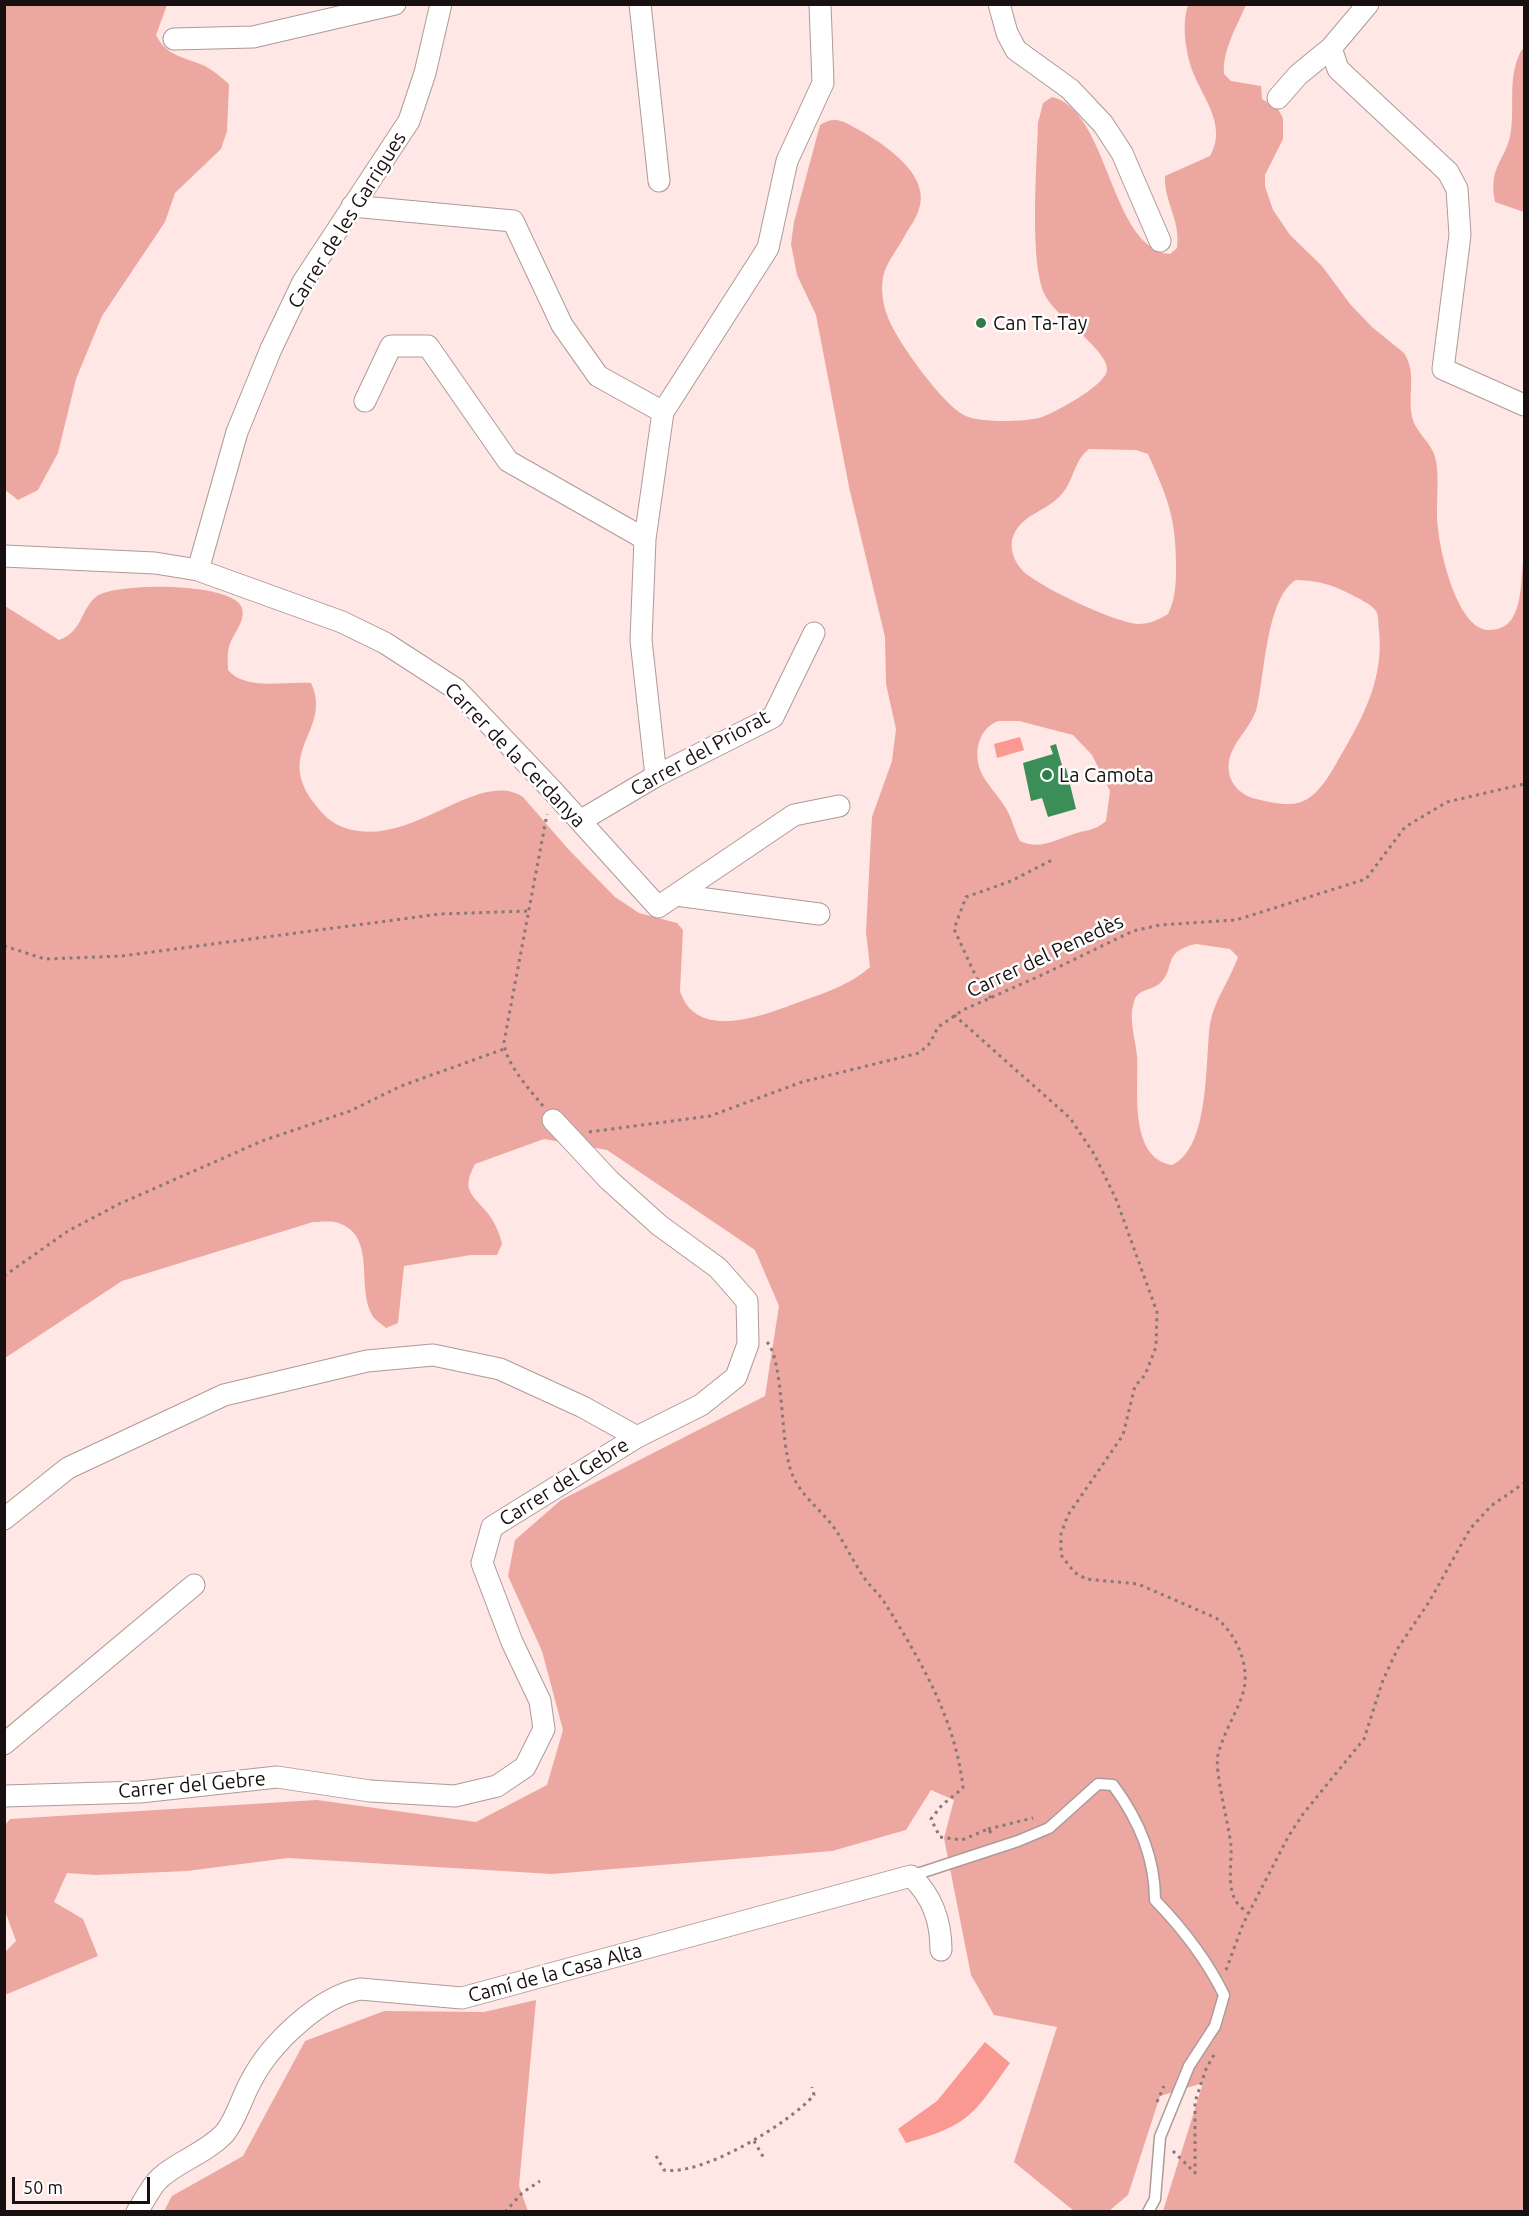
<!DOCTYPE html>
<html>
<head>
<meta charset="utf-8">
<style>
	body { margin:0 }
	#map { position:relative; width:1529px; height:2216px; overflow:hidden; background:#fee7e4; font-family:Ubuntu,sans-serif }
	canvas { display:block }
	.frame { position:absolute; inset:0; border:6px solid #181010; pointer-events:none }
	.scale { position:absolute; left:12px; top:2177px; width:138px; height:27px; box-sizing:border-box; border:3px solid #181010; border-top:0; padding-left:8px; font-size:18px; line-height:21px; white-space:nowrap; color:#181010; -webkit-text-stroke:4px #fff; paint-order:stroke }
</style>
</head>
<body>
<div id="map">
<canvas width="1529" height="2216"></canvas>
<div class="frame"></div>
<div class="scale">50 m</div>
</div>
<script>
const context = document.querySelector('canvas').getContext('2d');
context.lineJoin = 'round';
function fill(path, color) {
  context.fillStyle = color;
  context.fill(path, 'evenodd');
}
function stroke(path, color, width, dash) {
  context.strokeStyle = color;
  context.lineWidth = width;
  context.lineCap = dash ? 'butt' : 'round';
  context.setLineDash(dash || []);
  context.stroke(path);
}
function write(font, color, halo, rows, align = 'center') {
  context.font = font + ' Ubuntu,sans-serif';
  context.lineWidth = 5;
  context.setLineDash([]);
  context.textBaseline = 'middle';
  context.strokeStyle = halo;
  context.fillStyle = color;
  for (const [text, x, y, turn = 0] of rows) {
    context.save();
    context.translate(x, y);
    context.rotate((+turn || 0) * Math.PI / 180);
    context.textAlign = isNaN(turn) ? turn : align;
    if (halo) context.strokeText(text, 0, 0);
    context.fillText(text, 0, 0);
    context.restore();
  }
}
const green = new Path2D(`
	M 5,4 L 167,5 L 156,35 C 167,57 185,57 205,66 C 214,71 221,77 229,84 L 227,131 L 221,149 L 175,193 L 165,222 L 102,316 L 76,379 L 58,453 L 38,490 L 18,500 L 4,489 Z
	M 1188,5 L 1246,5 C 1237,26 1222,51 1224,74 L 1231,81 L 1261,86 L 1262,99 L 1278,109 L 1283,118 L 1283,139 L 1265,175 L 1265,186 L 1273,210 L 1290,235 L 1322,266 L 1350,304 L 1372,327 L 1404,353 C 1418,375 1406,396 1413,420 C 1417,433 1430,442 1434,454 C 1441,471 1435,508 1438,528 C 1440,552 1457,627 1487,630 C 1497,630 1505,628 1511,620 C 1523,604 1521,572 1524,553 L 1524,2211 L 1163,2211 L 1203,2083 L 1160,2096 L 1128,2195 L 1109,2211 L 1074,2211 L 1014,2162 L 1057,2027 L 994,2015 L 971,1975 L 944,1838 L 954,1800 L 931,1790 L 906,1830 L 832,1851 L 552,1874 L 288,1858 L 187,1871 L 96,1875 L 67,1873 L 54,1902 L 83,1919 L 98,1956 L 5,1995 L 5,1952 L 16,1941 L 5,1911 L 5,1825 L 10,1819 L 317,1800 L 476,1822 L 547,1785 L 563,1730 L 542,1651 L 508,1576 L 515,1540 L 561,1500 L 765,1396 L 779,1306 L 755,1250 L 607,1150 L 544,1139 L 475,1164 C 463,1188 468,1191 485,1210 C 494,1220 499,1231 502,1244 L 497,1255 L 471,1255 L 404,1266 L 398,1323 L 386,1328 C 383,1325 378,1322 375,1319 C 354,1293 378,1239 341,1224 C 334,1220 322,1222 313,1222 L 122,1281 L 5,1358 L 5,606 L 59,640 C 83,632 80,609 97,596 C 117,582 234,582 242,608 C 246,622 232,634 229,647 C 227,654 228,662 228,670 C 245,691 286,681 311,683 C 333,730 274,750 314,803 C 323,815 331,823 345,828 C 411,850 478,767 523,797 L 569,850 L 615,897 L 639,913 L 677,923 L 683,930 L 680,991 C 695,1038 753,1019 786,1007 C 814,996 847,988 870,967 L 866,932 L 872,817 L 892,761 L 896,729 L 886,684 L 885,637 L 849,487 L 816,315 L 797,275 L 791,244 L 794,222 L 820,125 C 836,114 846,123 861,131 C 885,145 931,175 919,209 C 916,219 909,228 904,237 C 897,250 886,263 883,277 C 880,296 885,314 894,330 C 905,351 945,407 966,416 C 980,423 1027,422 1042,417 C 1056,412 1106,385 1107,370 C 1109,350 1055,317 1045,295 C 1029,263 1037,163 1038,123 L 1043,103 L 1052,97 C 1109,110 1110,249 1170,254 L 1177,248 C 1181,220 1164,203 1165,176 L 1210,156 C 1229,124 1199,94 1190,64 C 1185,46 1182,23 1188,5 ZM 1089,449 L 1136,450 L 1148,454 C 1167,497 1176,517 1176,564 C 1176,583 1176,597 1168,614 C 1158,620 1150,624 1138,624 C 1116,623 1037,586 1022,570 C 1015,562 1010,551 1012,540 C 1019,514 1045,513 1061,495 C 1074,481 1074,460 1089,449 ZM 1296,580 C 1324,581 1335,586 1360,599 C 1366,603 1374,606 1377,613 C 1379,618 1378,626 1379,631 C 1384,677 1364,716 1341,755 C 1332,771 1320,795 1301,802 C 1287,807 1270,802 1256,799 C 1243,796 1231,786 1229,772 C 1225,746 1251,731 1257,707 C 1265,675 1266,598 1296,580 ZM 998,721 L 1019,721 L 1073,735 L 1092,755 L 1110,791 L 1106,821 C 1095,831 1084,830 1071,835 C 1052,841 1040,850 1020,841 C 1014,830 1012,817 1005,807 C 998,795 987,785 981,772 C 973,753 978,729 998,721 ZM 1196,944 L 1230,949 L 1238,957 C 1230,980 1214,1000 1210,1024 C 1205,1061 1210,1148 1172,1165 C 1128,1158 1139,1088 1137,1057 C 1136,1039 1128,1020 1134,1002 C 1137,989 1150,991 1159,984 C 1177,969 1160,952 1196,944 Z
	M 1522,49 L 1524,51 L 1524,212 L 1495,202 C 1488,165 1506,162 1511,131 C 1515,102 1507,77 1522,49 Z
	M 536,2000 L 519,2186 L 528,2211 L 164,2211 L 172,2196 L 243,2156 L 305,2041 L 384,2011 L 484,2012 Z`);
const water = new Path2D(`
	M 1020,737 L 1024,750 L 997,758 L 994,744 Z
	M 985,2042 L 1010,2063 C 973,2115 970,2125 906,2143 L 898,2129 L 937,2101 Z`);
const building = new Path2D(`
	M 1056,744 L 1063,769 L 1066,768 L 1076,809 L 1048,817 L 1042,798 L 1031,801 L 1023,763 L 1053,754 L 1050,746 Z`);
const path = new Path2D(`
	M 4,946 L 45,959 L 122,956 L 440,914 L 528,911
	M 991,998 L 977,979 L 954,929 L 966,897 L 1011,881 L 1054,859
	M 954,1015 L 1070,1118 L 1094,1154 L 1116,1199 L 1157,1312 L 1156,1347 L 1145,1375 L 1135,1386 L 1123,1435 L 1068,1515 L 1061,1534 L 1061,1555 L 1074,1572 L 1086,1579 L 1138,1584 L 1216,1618 C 1237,1634 1252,1669 1242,1696 C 1235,1716 1223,1734 1218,1755 C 1214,1771 1229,1824 1231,1846 C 1232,1863 1227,1883 1235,1900 C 1238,1905 1244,1910 1248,1913
	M 543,1106 C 530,1090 505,1063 504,1042 L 547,814
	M 589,1132 L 710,1116 L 802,1082 L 919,1053 L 930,1043 L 938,1027 L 963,1010 L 1044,974 L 1133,931 L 1160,925 L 1236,920 L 1366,879 L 1405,827 L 1447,802 L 1524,784
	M 4,1276 L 68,1231 L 119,1204 L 262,1141 L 350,1111 L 401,1086 L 504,1049
	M 767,1342 C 784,1361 780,1441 791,1471 C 799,1495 821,1509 835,1529 C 845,1544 853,1561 863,1576 C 869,1586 880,1594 886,1605 C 921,1661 956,1721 963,1788 L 942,1805 L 931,1819 L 940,1837 L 962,1840 L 988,1829 L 992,1834
	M 988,1829 L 1033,1818
	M 1226,1970 L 1243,1924 L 1288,1837 L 1303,1814 L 1364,1739 L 1383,1680 L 1398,1648 L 1429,1602 L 1470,1529 L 1491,1506 L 1524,1483
	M 1157,2102 L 1164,2086
	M 754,2141 L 765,2160
	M 1173,2151 L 1195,2173 L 1195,2102 L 1206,2069 L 1215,2053
	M 656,2156 L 664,2170 C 701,2177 790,2123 814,2095 L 812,2087
	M 505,2212 L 522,2193 L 540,2181`);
const service = new Path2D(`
	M 911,1876 L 1018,1841 L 1049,1828 L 1098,1784 L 1113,1785 C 1139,1820 1155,1857 1155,1900 C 1183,1929 1206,1958 1224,1995 L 1215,2026 L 1189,2066 L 1160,2137 L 1155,2199 L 1148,2212`);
const minor = new Path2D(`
	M 640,4 L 659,181
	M 999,4 L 1007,33 L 1016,50 L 1070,89 L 1103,124 L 1122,153 L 1160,241
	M 1368,4 L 1331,48 L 1338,69 L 1448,172 L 1457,189 L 1460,235 L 1443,369 L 1524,405
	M 174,39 L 253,37 L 395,4
	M 1278,98 L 1298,75 L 1331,48
	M 352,206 L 513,221 L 562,325 L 598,376 L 663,412
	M 365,401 L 391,346 L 428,346 L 508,461 L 645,539
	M 4,556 L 155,563 L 198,570 L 342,622 L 385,643 L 456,689 L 552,790 L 658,907 L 794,815 L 839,806
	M 198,570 L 237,432 L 271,349 L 303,282 L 409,121 L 425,73 L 441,4
	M 656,776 L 641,640 L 645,539 L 663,412 L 768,248 L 787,161 L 823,83 L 820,4
	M 580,821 L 656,776 L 773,717 L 814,633
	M 676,895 L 819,914
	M 4,1519 L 68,1468 L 224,1395 L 367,1361 L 433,1355 L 500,1369 L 583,1407 L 637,1437
	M 4,1744 L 194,1585
	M 4,1796 L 140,1792 L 277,1777 L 370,1791 L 455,1796 L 497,1786 L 525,1767 L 544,1729 L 540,1701 L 512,1642 L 482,1563 L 492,1527 L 637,1437 L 701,1405 L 736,1377 L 748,1344 L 747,1301 L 718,1268 L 659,1225 L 609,1180 L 553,1120
	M 137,2212 C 144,2201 151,2186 160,2178 C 180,2160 203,2155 224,2134 C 236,2120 242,2097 251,2081 C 270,2044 319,1997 360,1989 L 462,1998 L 911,1876 C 933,1897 941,1921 941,1950`);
const markers = [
	[981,323,6,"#2f7b49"],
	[1047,775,6,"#2f7b49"]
];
const streetNames = [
	["Carrer de les Garrigues",347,220,-58],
	["Carrer del Priorat",700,753,-29],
	["Carrer de la Cerdanya",515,755,46],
	["Carrer del Penedès",1045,956,-25],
	["Carrer del Gebre",564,1482,-32],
	["Carrer del Gebre",192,1785,-5],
	["Camí de la Casa Alta",555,1973,-15]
];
const poiNames = [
	["Can Ta-Tay",993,323],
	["La Camota",1059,775]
];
fill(green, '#eda7a1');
fill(water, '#f99992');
fill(building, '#3b8e57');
stroke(service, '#af9a98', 13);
stroke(minor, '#af9a98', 23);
stroke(path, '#887977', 3, [3, 4.5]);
stroke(service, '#fff', 10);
stroke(minor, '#fff', 21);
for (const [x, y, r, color] of markers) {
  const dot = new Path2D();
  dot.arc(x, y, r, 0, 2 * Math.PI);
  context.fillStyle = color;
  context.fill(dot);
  stroke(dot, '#fff', 2);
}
write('20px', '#181010', '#fff', streetNames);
write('20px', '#181010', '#fff', poiNames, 'left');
</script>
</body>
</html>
